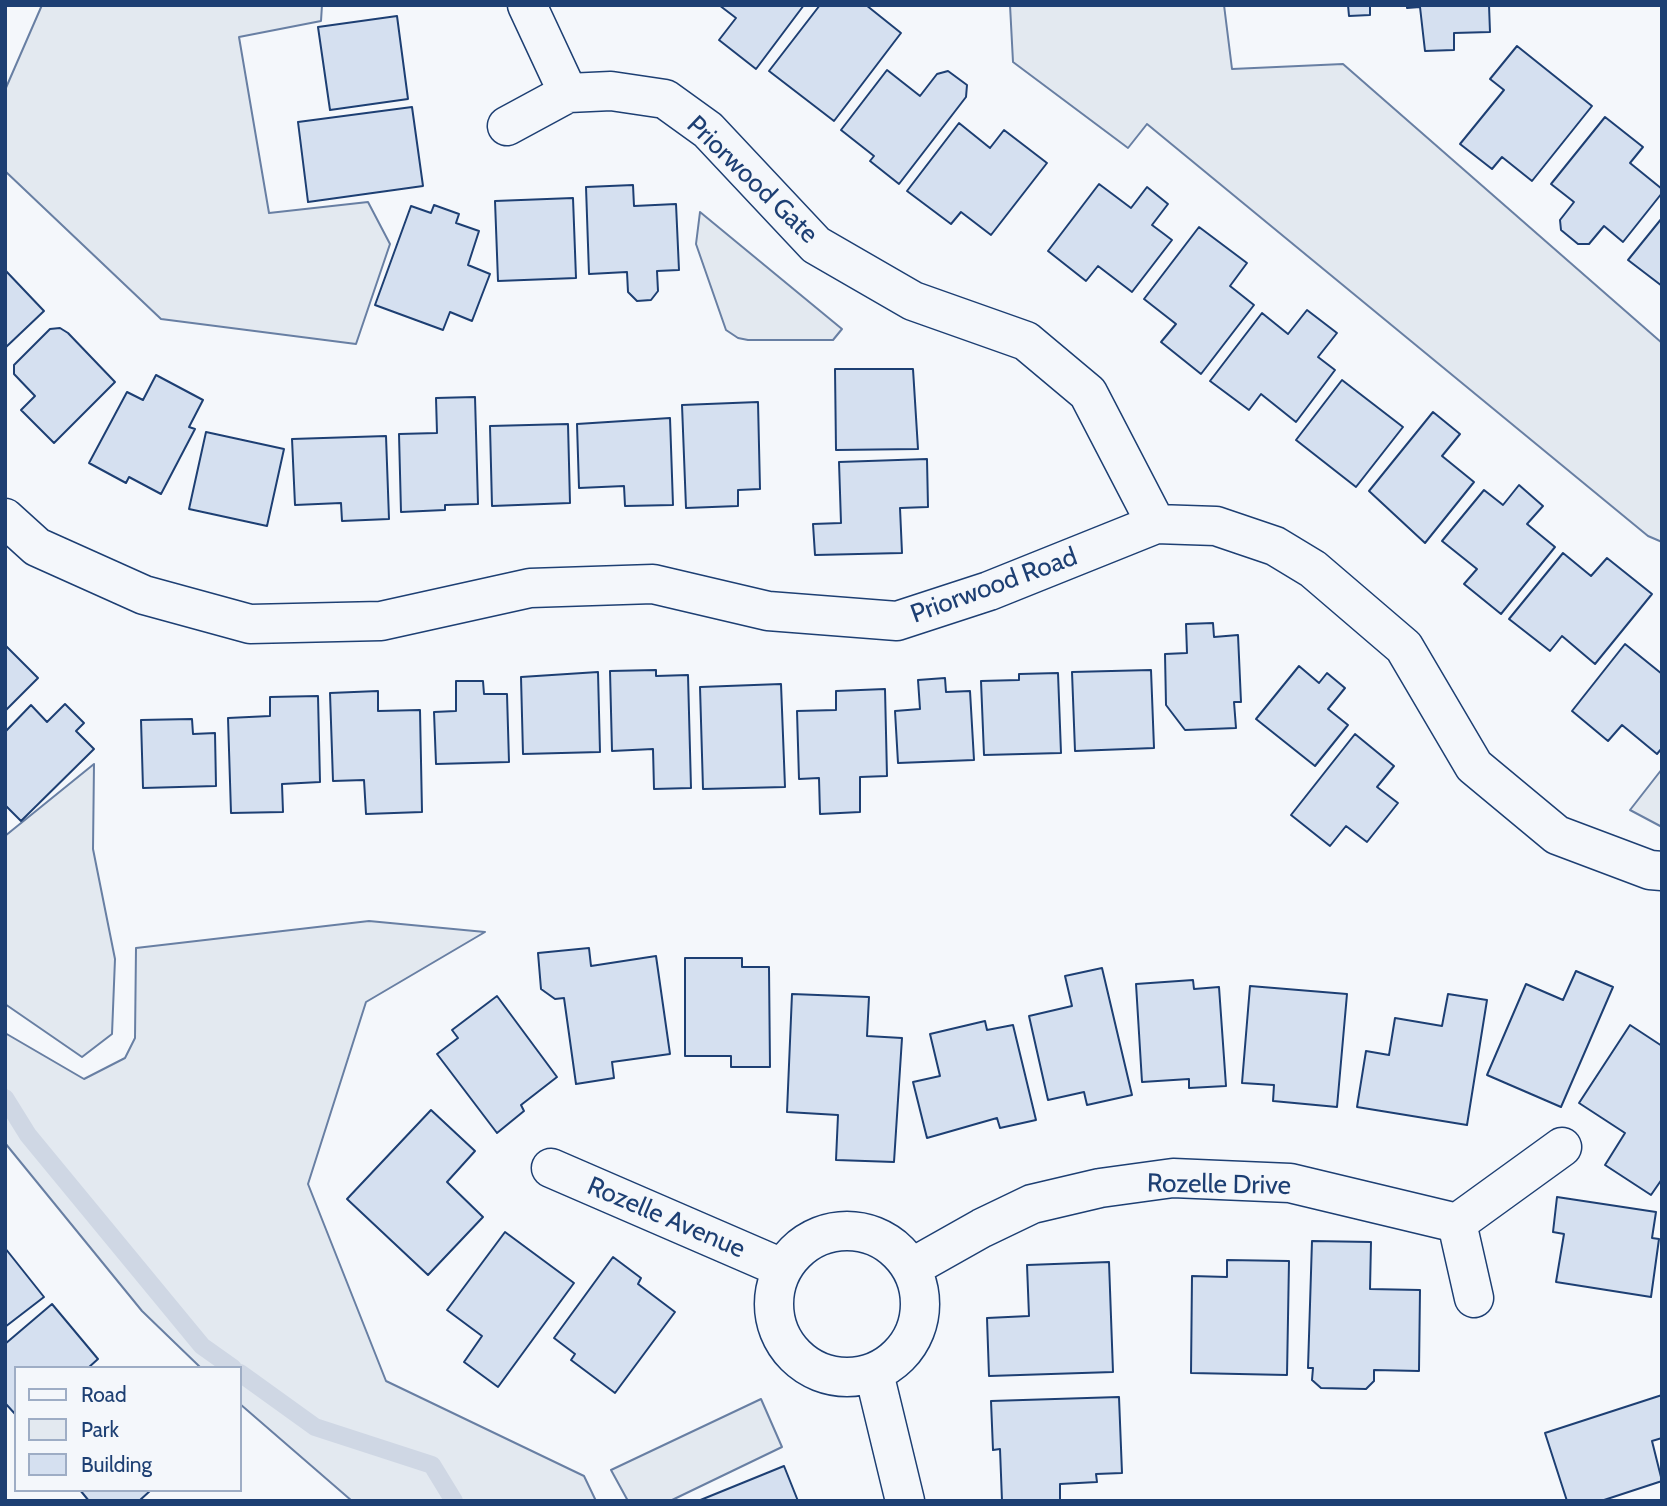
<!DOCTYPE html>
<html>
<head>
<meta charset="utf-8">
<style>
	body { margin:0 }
	#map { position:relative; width:1667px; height:1506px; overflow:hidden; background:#f4f7fb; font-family:Cabin,sans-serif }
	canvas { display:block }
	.frame { position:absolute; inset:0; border:7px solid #1d3f73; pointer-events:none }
	.legend { position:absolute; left:14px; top:1366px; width:228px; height:126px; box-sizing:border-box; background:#f4f7fb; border:2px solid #9eadc5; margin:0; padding:9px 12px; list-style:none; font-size:21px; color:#1d3f73 }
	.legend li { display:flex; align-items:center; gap:14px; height:35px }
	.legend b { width:35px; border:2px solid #9eadc5 }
</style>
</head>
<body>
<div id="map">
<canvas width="1667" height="1506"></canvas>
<div class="frame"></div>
<ul class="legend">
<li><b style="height:9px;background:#f4f7fb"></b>Road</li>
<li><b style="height:19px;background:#e3e9f0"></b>Park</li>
<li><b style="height:19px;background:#d5e0f0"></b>Building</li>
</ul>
</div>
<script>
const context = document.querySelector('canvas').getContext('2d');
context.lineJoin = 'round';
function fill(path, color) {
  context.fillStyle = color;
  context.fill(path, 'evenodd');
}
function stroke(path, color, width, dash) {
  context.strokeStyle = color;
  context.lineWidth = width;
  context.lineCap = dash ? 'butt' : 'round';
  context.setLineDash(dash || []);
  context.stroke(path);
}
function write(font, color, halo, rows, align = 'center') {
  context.font = font + ' Cabin,sans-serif';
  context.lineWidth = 5;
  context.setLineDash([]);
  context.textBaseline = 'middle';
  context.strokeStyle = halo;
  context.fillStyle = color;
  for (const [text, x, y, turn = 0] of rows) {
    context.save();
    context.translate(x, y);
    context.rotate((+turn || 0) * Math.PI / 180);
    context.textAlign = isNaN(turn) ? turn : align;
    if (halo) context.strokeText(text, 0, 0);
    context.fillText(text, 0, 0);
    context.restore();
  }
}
const green = new Path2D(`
	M 42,5 L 322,5 L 321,21 L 239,37 L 269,213 L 368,202 L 390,244 L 356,344 L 161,319 L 5,171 L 5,90 Z
	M 1010,5 L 1224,5 L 1232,69 L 1343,64 L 1662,343 L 1662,542 L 1648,536 L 1147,124 L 1128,148 L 1013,62 Z
	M 700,212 L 842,329 L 833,340 L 748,340 L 738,338 L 726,330 L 696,244 Z
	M 94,764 L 93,849 L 115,959 L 112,1034 L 82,1057 L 5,1004 L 5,836 Z
	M 1662,769 L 1662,827 L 1630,810 Z
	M 369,921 L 485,932 L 366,1002 L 308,1184 L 386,1381 L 584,1476 L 596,1501 L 352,1501 L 240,1404 L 240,1368 L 201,1368 L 142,1311 L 5,1143 L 5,1033 L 84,1079 L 125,1058 L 135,1038 L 136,948 Z
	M 761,1399 L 782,1447 L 670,1501 L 628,1501 L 611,1470 Z`);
const stream = new Path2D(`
	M 5,1098 L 28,1135 L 202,1346 L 233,1368
	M 240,1373 L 315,1427 L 432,1465 L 454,1501`);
const building = new Path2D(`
	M 719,5 L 804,5 L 756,69 L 719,40 L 736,18 Z
	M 820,5 L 866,5 L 901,33 L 834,121 L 769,71 Z
	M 1348,5 L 1370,5 L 1370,15 L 1349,16 Z
	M 1407,5 L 1489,5 L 1490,32 L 1454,33 L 1454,50 L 1425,51 L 1420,7 L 1407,8 Z
	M 397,16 L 408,99 L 330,110 L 318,27 Z
	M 1517,46 L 1592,106 L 1532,181 L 1502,157 L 1492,169 L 1460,144 L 1504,90 L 1490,79 Z
	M 887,70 L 920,96 L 937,74 L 948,71 L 967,85 L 966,97 L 899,184 L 870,161 L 874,156 L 841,130 Z
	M 412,107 L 423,186 L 308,202 L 298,122 Z
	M 1605,117 L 1643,147 L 1630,163 L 1662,189 L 1662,193 L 1623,242 L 1604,226 L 1589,244 L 1578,244 L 1561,230 L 1560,220 L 1574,202 L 1551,184 Z
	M 959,123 L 990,148 L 1004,130 L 1047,163 L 991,235 L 961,212 L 951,224 L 907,191 Z
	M 1099,184 L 1131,208 L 1147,187 L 1168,204 L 1152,225 L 1172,240 L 1132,292 L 1098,266 L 1086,281 L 1048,251 Z
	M 633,185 L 634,206 L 676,204 L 679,270 L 657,271 L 658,291 L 651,300 L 637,301 L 628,292 L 627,272 L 589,274 L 586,187 Z
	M 573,198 L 576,278 L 498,281 L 495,201 Z
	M 434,205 L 459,214 L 456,223 L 479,231 L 468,265 L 490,274 L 472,321 L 450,312 L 443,330 L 375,305 L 411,206 L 431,213 Z
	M 1662,218 L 1662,286 L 1628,260 Z
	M 1199,227 L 1247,263 L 1230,286 L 1254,305 L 1201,374 L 1161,342 L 1176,324 L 1144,299 Z
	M 5,270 L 44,311 L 5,348 Z
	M 1307,310 L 1337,333 L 1318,357 L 1335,370 L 1296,422 L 1261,394 L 1249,410 L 1210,381 L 1262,313 L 1288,334 Z
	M 60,328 L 68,333 L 115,382 L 54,443 L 21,410 L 35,396 L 14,374 L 14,365 L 50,329 Z
	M 835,369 L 913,369 L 918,449 L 836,450 Z
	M 156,375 L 203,400 L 189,427 L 195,429 L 161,494 L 129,477 L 126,483 L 89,463 L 127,392 L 143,400 Z
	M 1342,380 L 1403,427 L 1356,487 L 1296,440 Z
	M 475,397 L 478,504 L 445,505 L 445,510 L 401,512 L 399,434 L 437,433 L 436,398 Z
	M 758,402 L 760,489 L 738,490 L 738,506 L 686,508 L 682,405 Z
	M 1433,412 L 1460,434 L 1442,456 L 1474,482 L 1425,543 L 1369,491 Z
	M 670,418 L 673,505 L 625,506 L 624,486 L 579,488 L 577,424 Z
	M 568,424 L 570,503 L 492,506 L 490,426 Z
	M 206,432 L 284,449 L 267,526 L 189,509 Z
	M 386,436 L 389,519 L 342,521 L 341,503 L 295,505 L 292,439 Z
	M 927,459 L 928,507 L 900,508 L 902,553 L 815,555 L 813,524 L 841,523 L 839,462 Z
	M 1519,485 L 1543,506 L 1527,524 L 1555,547 L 1501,614 L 1464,584 L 1477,569 L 1442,541 L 1484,490 L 1503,505 Z
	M 1563,553 L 1591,576 L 1607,558 L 1652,594 L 1595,664 L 1562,636 L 1550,651 L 1509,619 Z
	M 1213,623 L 1214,637 L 1238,635 L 1241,702 L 1234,702 L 1236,728 L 1185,730 L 1166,705 L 1165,654 L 1187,653 L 1186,624 Z
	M 1625,644 L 1662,674 L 1662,748 L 1657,754 L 1622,725 L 1608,741 L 1572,711 Z
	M 5,645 L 38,678 L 5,711 Z
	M 1299,666 L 1319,683 L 1327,673 L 1345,688 L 1328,709 L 1348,725 L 1315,766 L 1256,719 Z
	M 656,670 L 656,676 L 688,675 L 691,788 L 654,789 L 653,749 L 612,751 L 610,671 Z
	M 1151,670 L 1154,748 L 1075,751 L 1072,672 Z
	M 598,672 L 600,752 L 523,754 L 521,677 Z
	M 1058,673 L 1061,753 L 984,755 L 981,681 L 1019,680 L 1019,674 Z
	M 945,678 L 946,692 L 970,691 L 974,760 L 898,763 L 895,711 L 920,709 L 918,680 Z
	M 456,681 L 483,681 L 484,694 L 507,694 L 509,762 L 436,764 L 434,712 L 456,711 Z
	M 781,684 L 785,787 L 703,789 L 700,687 Z
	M 885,689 L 887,776 L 860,777 L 860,812 L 820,814 L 819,778 L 799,779 L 797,711 L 836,710 L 836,691 Z
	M 378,691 L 378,711 L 420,710 L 422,812 L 366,814 L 364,780 L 333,781 L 330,693 Z
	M 318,696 L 320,782 L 282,784 L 283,812 L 231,813 L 228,718 L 270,716 L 270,697 Z
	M 65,704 L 84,723 L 76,731 L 94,749 L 21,821 L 5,805 L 5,732 L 31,705 L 47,722 Z
	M 192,719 L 193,734 L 215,733 L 216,786 L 143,788 L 141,720 Z
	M 1355,734 L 1394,766 L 1377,787 L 1398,803 L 1367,842 L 1346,826 L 1330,846 L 1291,815 Z
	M 589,948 L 591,966 L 656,956 L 670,1054 L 612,1062 L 614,1078 L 576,1084 L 564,998 L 555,999 L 541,989 L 538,953 Z
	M 685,958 L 742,958 L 742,967 L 769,967 L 770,1067 L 731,1067 L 731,1056 L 685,1056 Z
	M 1102,968 L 1132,1095 L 1087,1105 L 1084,1092 L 1048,1100 L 1029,1016 L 1072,1006 L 1065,976 Z
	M 1576,971 L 1613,987 L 1561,1107 L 1487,1075 L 1526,984 L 1563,1000 Z
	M 1193,980 L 1194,989 L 1219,987 L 1226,1086 L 1189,1088 L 1189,1079 L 1142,1082 L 1136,984 Z
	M 1250,986 L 1347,994 L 1337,1107 L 1273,1101 L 1274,1085 L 1242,1083 Z
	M 792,994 L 869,997 L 867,1036 L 902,1038 L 894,1162 L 836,1160 L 838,1115 L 787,1112 Z
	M 1448,994 L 1487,1000 L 1467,1125 L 1357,1107 L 1366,1051 L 1389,1055 L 1395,1018 L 1442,1026 Z
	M 497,996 L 557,1077 L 521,1105 L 524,1111 L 497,1133 L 437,1054 L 458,1038 L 452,1030 Z
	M 985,1021 L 987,1030 L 1013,1025 L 1036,1120 L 1000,1128 L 997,1118 L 927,1138 L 913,1082 L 940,1076 L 930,1034 Z
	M 1630,1025 L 1662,1046 L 1662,1179 L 1651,1195 L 1605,1165 L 1625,1133 L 1579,1103 Z
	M 431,1110 L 475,1151 L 447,1182 L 483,1217 L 428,1275 L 347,1199 Z
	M 1557,1197 L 1656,1212 L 1652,1238 L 1659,1239 L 1651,1297 L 1556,1282 L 1564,1234 L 1553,1232 Z
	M 505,1232 L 574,1283 L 498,1387 L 464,1362 L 482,1336 L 447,1310 Z
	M 1312,1241 L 1371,1242 L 1370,1289 L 1420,1290 L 1419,1371 L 1374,1370 L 1374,1381 L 1366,1389 L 1321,1388 L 1312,1380 L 1313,1368 L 1308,1368 Z
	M 5,1248 L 44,1297 L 5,1327 Z
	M 613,1257 L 641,1278 L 638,1284 L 675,1312 L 615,1393 L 571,1360 L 575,1354 L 554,1338 Z
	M 1227,1260 L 1289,1261 L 1287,1375 L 1191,1373 L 1192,1276 L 1227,1277 Z
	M 1109,1262 L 1113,1372 L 989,1376 L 987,1318 L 1029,1316 L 1027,1265 Z
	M 52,1304 L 98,1359 L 88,1368 L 16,1368 L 16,1415 L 5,1403 L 5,1344 Z
	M 1662,1395 L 1662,1438 L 1652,1441 L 1662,1481 L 1601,1501 L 1567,1501 L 1545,1433 Z
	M 1119,1397 L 1122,1473 L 1096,1474 L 1097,1482 L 1060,1484 L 1060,1501 L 1002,1501 L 1000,1449 L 993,1450 L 991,1401 Z
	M 784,1466 L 798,1501 L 698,1501 Z
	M 80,1490 L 151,1490 L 139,1501 L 89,1501 Z`);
const street = new Path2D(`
	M 527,5 L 568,93
	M 507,126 L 568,93 L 611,91 L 665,99 L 708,130 L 816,245 L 913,301 L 1026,341 L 1088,393 L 1156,524
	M 5,518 L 37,547 L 144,595 L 250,624 L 381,621 L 530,588 L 653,584 L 768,611 L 897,621 L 989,591 L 1156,524 L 1216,526 L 1275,546 L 1313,569 L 1404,647 L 1474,766 L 1557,835 L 1650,870 L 1662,871
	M 551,1168 L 782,1268
	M 1457,1223 L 1562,1147
	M774 1304a73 73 0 1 1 146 0a73 73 0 1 1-146 0Z
	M 911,1268 L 982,1228 L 1032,1204 L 1100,1188 L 1173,1178 L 1290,1183 L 1457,1223 L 1474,1298
	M 874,1373 L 905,1501`);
const streetNames = [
	["Priorwood Gate",752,180,44],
	["Priorwood Road",994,586,-20],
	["Rozelle Drive",1219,1185,1],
	["Rozelle Avenue",666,1218,23]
];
fill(green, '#e3e9f0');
stroke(green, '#687fa3', 2);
stroke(stream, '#cfd7e4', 18);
fill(building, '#d5e0f0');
stroke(building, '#1d3f73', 2);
stroke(street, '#1d3f73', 41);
stroke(street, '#f4f7fb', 38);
write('26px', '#1d3f73', '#f4f7fb', streetNames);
</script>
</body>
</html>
